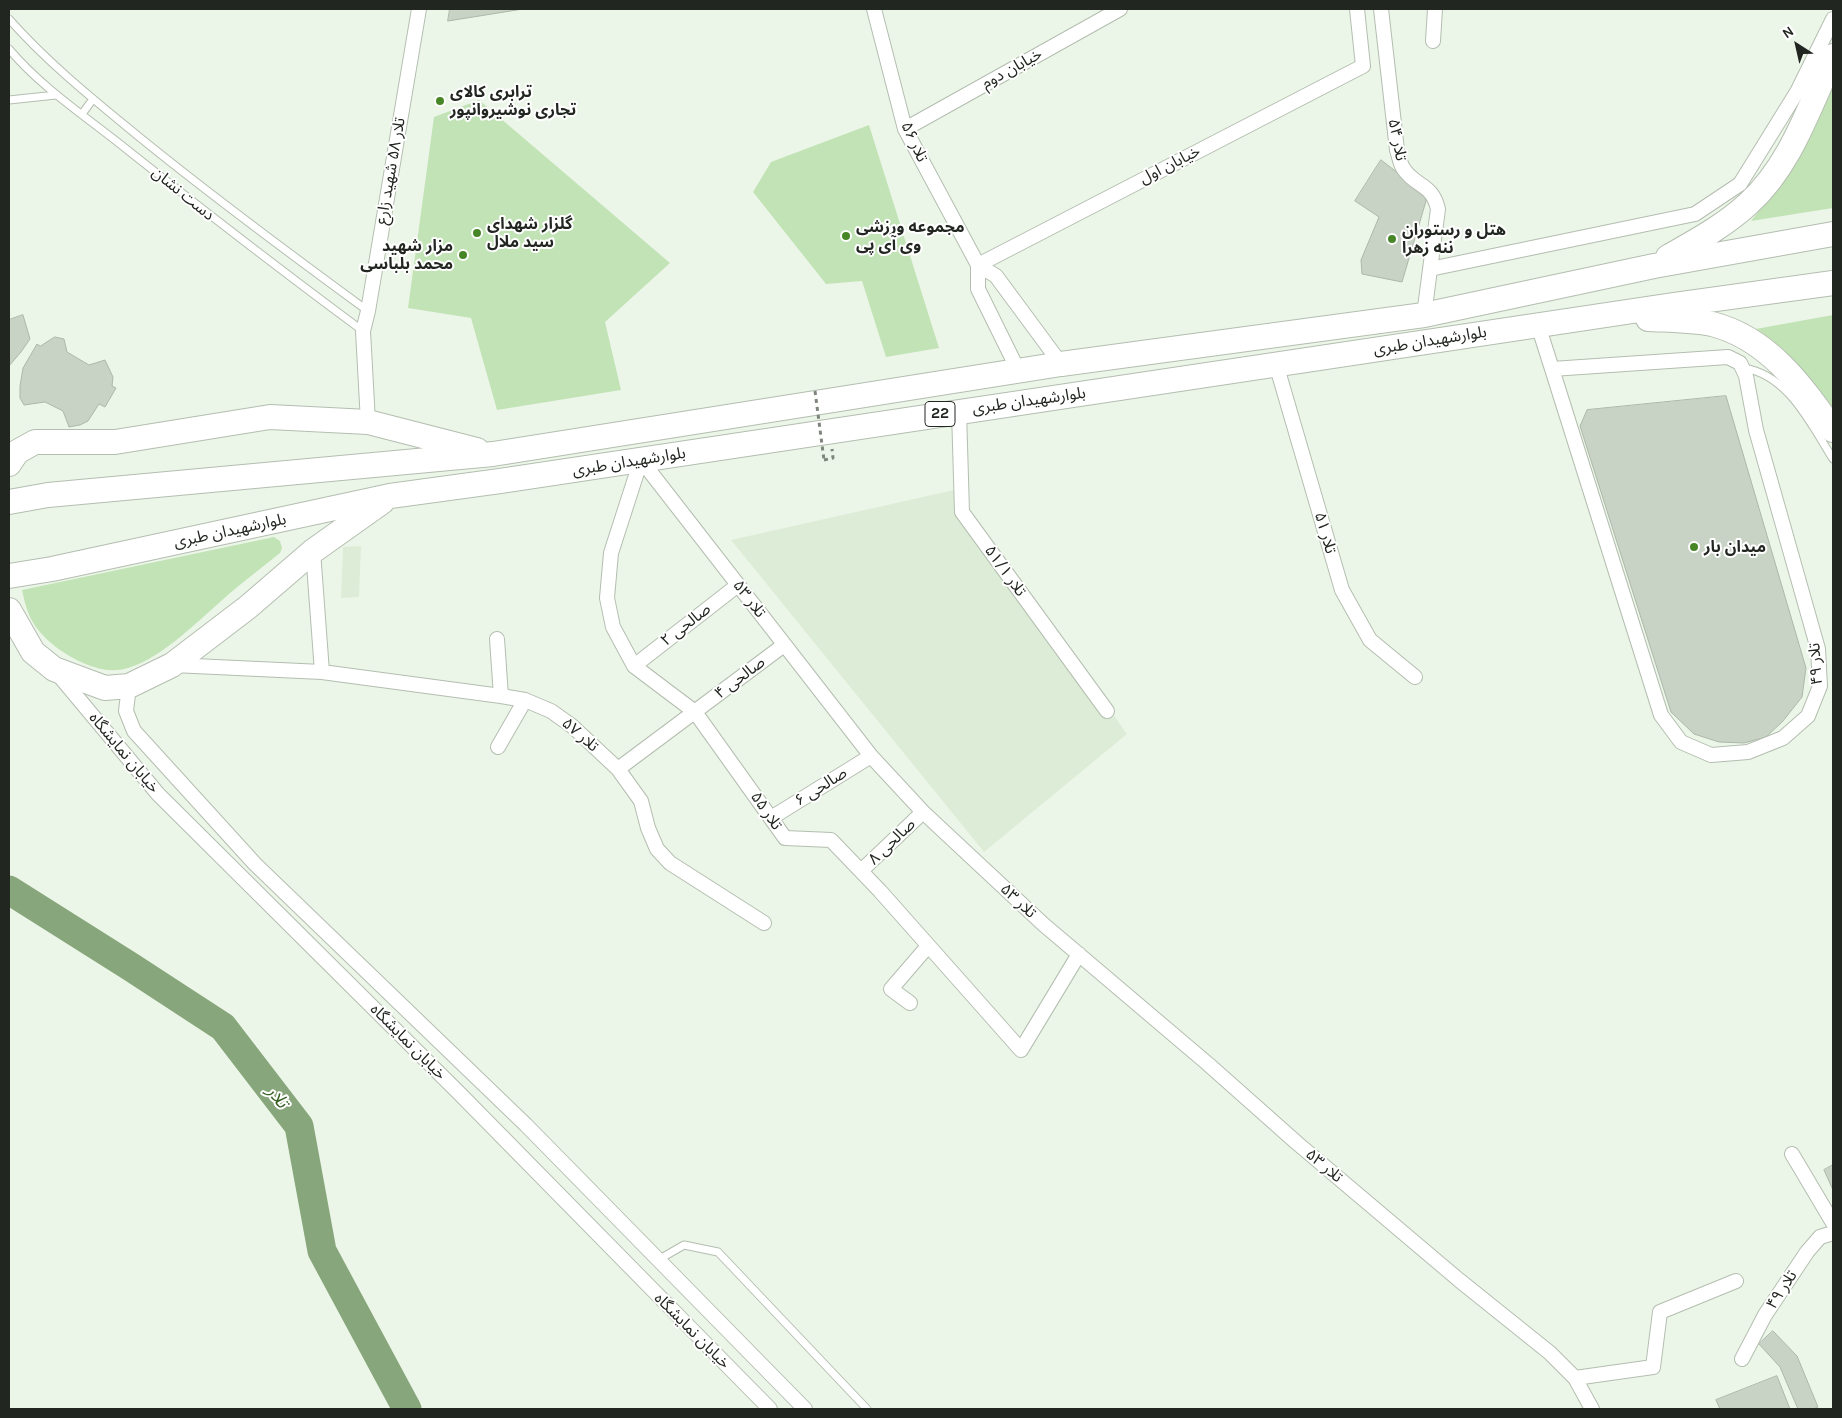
<!DOCTYPE html>
<html>
<head>
<meta charset="utf-8">
<style>
	body { margin:0 }
	#map { position:relative; width:1842px; height:1418px; overflow:hidden; background:#ecf6e8; font-family:Karla,sans-serif }
	canvas { display:block }
	.frame { position:absolute; inset:0; border:10px solid #222620; pointer-events:none }
	.north { position:absolute; left:1772px; top:20px; width:50px; height:50px; -webkit-text-stroke:4px #fff; paint-order:stroke; rotate:325deg; font-size:14px; font-weight:700; line-height:20px; text-align:center; color:#222620 }
	.north::after { content:''; display:block; margin:auto; width:18px; height:22px; background:#222620; clip-path:polygon(50% 0,100% 100%,50% 72%,0 100%) }
</style>
</head>
<body>
<div id="map">
<canvas width="1842" height="1418"></canvas>
<div class="frame"></div>
<div class="north">N</div>
</div>
<script>
const context = document.querySelector('canvas').getContext('2d');
context.lineJoin = 'round';
function fill(path, color) {
  context.fillStyle = color;
  context.fill(path, 'evenodd');
}
function stroke(path, color, width, dash) {
  context.strokeStyle = color;
  context.lineWidth = width;
  context.lineCap = dash ? 'butt' : 'round';
  context.setLineDash(dash || []);
  context.stroke(path);
}
function write(font, color, halo, rows, align = 'center') {
  context.font = font + ' Karla,"Noto Sans Arabic",sans-serif';
  context.lineWidth = 4;
  context.setLineDash([]);
  context.textBaseline = 'middle';
  context.strokeStyle = halo;
  context.fillStyle = color;
  for (const [text, x, y, turn = 0] of rows) {
    context.save();
    context.translate(x, y);
    context.rotate((+turn || 0) * Math.PI / 180);
    context.textAlign = isNaN(turn) ? turn : align;
    if (halo) context.strokeText(text, 0, 0);
    context.fillText(text, 0, 0);
    context.restore();
  }
}
const built = new Path2D(`
	M 954,490 L 1127,734 L 984,852 L 731,540 Z
	M 361,546 L 359,597 L 341,598 L 343,547 Z`);
const green = new Path2D(`
	M 1833,80 L 1832,112 L 1833,208 L 1751,221 L 1783,181 Z
	M 479,100 L 670,263 L 605,322 L 621,390 L 497,410 L 471,318 L 408,308 L 434,117 Z
	M 869,125 L 939,348 L 886,357 L 862,281 L 826,284 L 753,192 L 771,162 Z
	M 1833,315 L 1833,408 L 1797,363 L 1750,330 Z
	M 274,537 L 280,541 L 282,548 L 280,553 C 263,567 245,580 229,594 C 201,618 163,658 128,668 C 108,674 90,667 73,658 C 55,648 35,632 28,612 C 25,605 24,598 22,590 Z`);
const river = new Path2D(`
	M 9,890 L 131,967 L 223,1027 L 299,1126 L 322,1251 L 407,1409`);
const building = new Path2D(`
	M 450,9 L 523,9 L 448,21 Z
	M 1381,160 L 1423,192 L 1426,201 L 1402,282 L 1362,274 L 1361,260 L 1379,217 L 1355,201 Z
	M 23,315 L 30,339 L 21,352 L 9,366 L 9,320 Z
	M 55,337 L 64,339 L 67,352 L 89,365 L 105,360 L 113,377 L 112,386 L 116,388 L 105,407 L 99,404 L 88,421 L 80,425 L 69,427 L 63,411 L 45,402 L 24,405 L 20,398 L 20,386 L 23,368 L 37,344 L 40,346 Z
	M 1726,396 L 1806,668 L 1802,697 L 1783,721 L 1766,737 L 1744,743 L 1719,742 L 1694,734 L 1671,712 L 1580,426 L 1587,410 Z
	M 1833,1165 L 1833,1190 L 1824,1170 Z
	M 1773,1331 L 1797,1356 L 1818,1407 L 1813,1409 L 1798,1409 L 1780,1367 L 1759,1344 Z
	M 1777,1376 L 1790,1409 L 1720,1409 L 1716,1400 Z`);
const path = new Path2D(`
	M 824,460 L 833,458 L 832,449`);
const service = new Path2D(`
	M 9,19 C 48,63 93,99 138,136 C 213,197 290,254 368,311
	M 9,49 C 42,88 85,116 125,148 C 203,210 282,271 363,331
	M 9,100 L 56,95
	M 82,114 L 93,99
	M 1743,368 C 1788,374 1811,424 1833,459
	M 658,1260 L 684,1245 L 718,1252 L 867,1409`);
const minor = new Path2D(`
	M 874,9 L 905,129 L 978,265 L 996,276 L 1061,364
	M 1381,9 L 1397,150 C 1399,156 1400,163 1403,168 C 1415,187 1432,183 1438,209 L 1424,315
	M 1433,41 L 1435,9
	M 905,129 L 1120,9
	M 978,265 L 1363,66 L 1357,9
	M 978,265 L 978,289 L 1018,370
	M 1430,269 L 1695,214 L 1740,184 L 1797,92 L 1833,19
	M 1538,325 L 1552,369 L 1661,715 L 1681,742 L 1711,755 L 1748,752 L 1783,738 L 1808,716 L 1820,686 L 1818,649 L 1756,430 L 1746,376 L 1740,363 L 1728,357 L 1552,369
	M 1276,364 L 1342,590 L 1370,640 L 1415,677
	M 959,411 L 962,512 L 1107,711
	M 368,422 L 363,331 L 368,311 L 419,9
	M 641,460 L 871,756 L 923,812 L 1043,924 L 1208,1064 L 1297,1143 L 1459,1280 L 1550,1353 L 1575,1378 L 1592,1409
	M 641,460 L 611,553 L 607,598 L 613,627 L 634,666 L 695,712 L 785,838 L 831,840 L 880,891 L 1021,1050 L 1079,954
	M 313,551 L 322,672
	M 497,639 L 501,696
	M 173,665 L 322,672 L 501,696 L 525,700 L 551,711 L 572,726 L 618,769 L 641,801 L 648,828 L 657,849 L 670,863 L 764,923
	M 634,666 L 738,585
	M 57,673 L 158,794 L 459,1093 L 770,1409
	M 129,686 L 126,711 L 134,731 L 255,864 L 526,1125 L 805,1409
	M 498,747 L 525,700
	M 618,769 L 784,645
	M 771,818 L 871,756
	M 861,871 L 923,812
	M 910,1003 L 891,989 L 928,946
	M 1792,1154 L 1833,1223
	M 1742,1359 L 1765,1315 L 1807,1252 L 1820,1237 L 1833,1233
	M 1575,1378 L 1653,1367 L 1660,1312 L 1736,1281`);
const trunk = new Path2D(`
	M 1668,257 C 1696,241 1724,226 1748,204 C 1791,165 1809,107 1833,56
	M 1648,319 C 1669,320 1692,320 1712,324 C 1768,338 1802,386 1833,430
	M 9,464 L 17,452 L 35,442 L 115,442 L 270,417 L 368,422 L 477,450
	M 9,502 L 48,495 L 493,454 L 1061,364 L 1424,315 L 1654,266 L 1833,234
	M 9,576 L 52,569 L 390,496 L 500,481 L 1673,305 L 1833,283
	M 9,610 L 33,652 L 54,669 L 105,688 L 129,686 L 172,665 L 248,607 L 313,551 L 382,502`);
const pathBridge = new Path2D(`
	M 815,391 L 824,460`);
const markers = [
	[440,101,5,"#478627"],
	[477,233,5,"#478627"],
	[846,236,5,"#478627"],
	[1392,239,5,"#478627"],
	[463,255,5,"#478627"],
	[1694,547,5,"#478627"]
];
const shields = [
	[940,414,30]
];
const shieldNames = [
	["22",940,414]
];
const streetNames = [
	["خیابان دوم",1012,69,-29],
	["تلار ۵۴",1397,140,79],
	["تلار ۵۶",914,142,65],
	["خیابان اول",1170,165,-27],
	["تلار ۵۸ شهید زارع",391,171,-80],
	["دست نشان",183,194,39],
	["بلوارشهیدان طبری",1430,341,-9],
	["بلوارشهیدان طبری",1029,401,-8],
	["بلوارشهیدان طبری",629,462,-9],
	["بلوارشهیدان طبری",230,531,-12],
	["تلار ۵۱",1325,533,74],
	["تلار ۵۱/۱",1005,571,54],
	["تلار ۵۳",749,599,52],
	["صالحی ۲",686,625,-38],
	["تلار ۴۹",1816,664,-94],
	["صالحی ۴",740,678,-37],
	["تلار ۵۷",580,735,41],
	["خیابان نمایشگاه",124,753,50],
	["صالحی ۶",821,787,-32],
	["تلار ۵۵",766,811,55],
	["صالحی ۸",892,842,-44],
	["تلار ۵۳",1018,901,43],
	["خیابان نمایشگاه",408,1042,45],
	["تلار ۵۳",1324,1166,40],
	["تلار ۴۹",1782,1290,-57],
	["خیابان نمایشگاه",692,1331,45]
];
const poiNames = [
	["ترابری کالای",450,92],
	["تجاری نوشیروانپور",450,110],
	["گلزار شهدای",487,224],
	["سید ملال",487,242],
	["مجموعه ورزشی",856,227],
	["وی آی پی",856,245],
	["هتل و رستوران",1402,230],
	["ننه زهرا",1402,248],
	["مزار شهید",453,246,"right"],
	["محمد بلباسی",453,264,"right"],
	["میدان بار",1704,547]
];
const waterNames = [
	["تلار",277,1097,52]
];
fill(built, '#ddecd7');
fill(green, '#c2e3b6');
stroke(river, '#87a67b', 29);
fill(building, '#c9d3c5');
stroke(building, '#adb7a9', 1);
stroke(service, '#b4beb0', 9);
stroke(minor, '#b4beb0', 16);
stroke(trunk, '#b4beb0', 26);
stroke(path, '#7e857c', 3, [4, 4]);
stroke(service, '#fff', 7);
stroke(minor, '#fff', 14);
stroke(trunk, '#fff', 24);
stroke(pathBridge, '#7e857c', 3, [4, 4]);
for (const [x, y, r, color] of markers) {
  const dot = new Path2D();
  dot.arc(x, y, r, 0, 2 * Math.PI);
  context.fillStyle = color;
  context.fill(dot);
  stroke(dot, '#fff', 2);
}
for (const [x, y, w] of shields) {
  const box = new Path2D();
  box.roundRect(x - w / 2, y - 12.5, w, 25, 4);
  context.fillStyle = '#fff';
  context.fill(box);
  stroke(box, '#222620', 1);
}
write('bold 15px', '#222620', null, shieldNames);
write('16px', '#222620', '#fff', streetNames);
write('bold 16px', '#222620', '#fff', poiNames, 'left');
write('italic 18px', '#386125', '#fff', waterNames);
</script>
</body>
</html>
